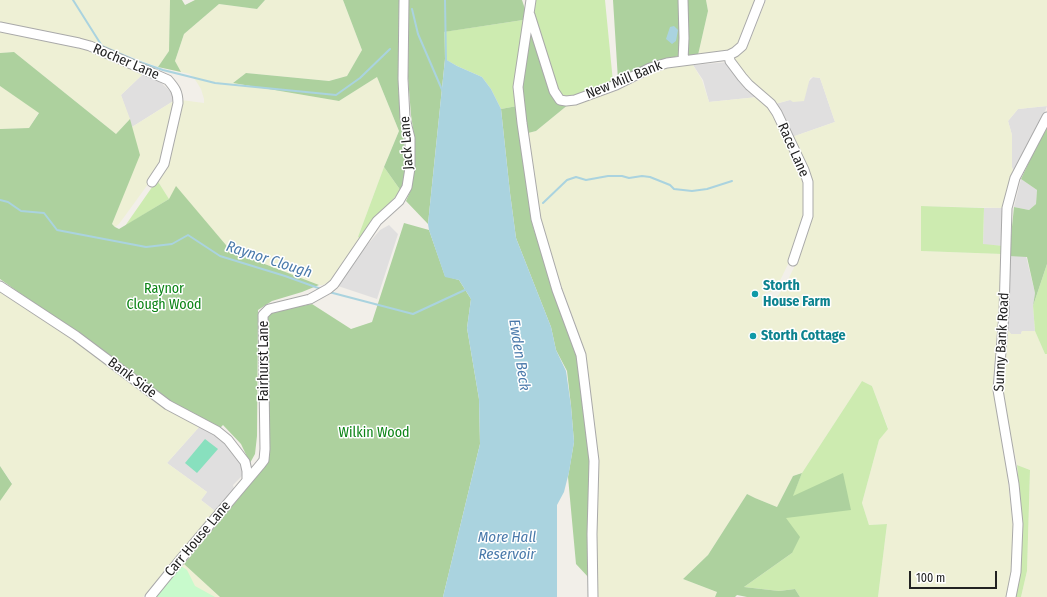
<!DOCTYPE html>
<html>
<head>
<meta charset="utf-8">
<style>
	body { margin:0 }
	#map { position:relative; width:1047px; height:597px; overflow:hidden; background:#f2efe9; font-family:"Fira Sans Condensed",sans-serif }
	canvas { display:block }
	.scale { position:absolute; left:909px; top:571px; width:88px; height:18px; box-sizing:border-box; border:2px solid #222; border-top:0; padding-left:5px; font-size:12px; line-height:14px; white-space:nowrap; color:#222; -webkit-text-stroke:3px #fff; paint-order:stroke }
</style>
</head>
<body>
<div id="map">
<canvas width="1047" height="597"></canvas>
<div class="scale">100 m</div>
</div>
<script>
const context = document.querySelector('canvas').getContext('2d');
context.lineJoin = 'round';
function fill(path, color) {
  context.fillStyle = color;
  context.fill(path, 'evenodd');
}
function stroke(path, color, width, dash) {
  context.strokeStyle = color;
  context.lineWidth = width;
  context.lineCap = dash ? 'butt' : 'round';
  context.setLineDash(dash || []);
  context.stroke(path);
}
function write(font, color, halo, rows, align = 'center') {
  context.font = font + ' "Fira Sans Condensed",sans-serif';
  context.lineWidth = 3;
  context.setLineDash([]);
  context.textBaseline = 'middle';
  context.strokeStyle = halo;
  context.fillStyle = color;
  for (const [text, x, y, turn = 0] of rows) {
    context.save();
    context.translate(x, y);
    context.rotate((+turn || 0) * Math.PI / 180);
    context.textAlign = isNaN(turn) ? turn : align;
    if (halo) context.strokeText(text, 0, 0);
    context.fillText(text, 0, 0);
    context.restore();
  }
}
const residential = new Path2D(`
	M 729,62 L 748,92 L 758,97 L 709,102 L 703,80 L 693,65 Z
	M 143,74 L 158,80 L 170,91 L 175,100 L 132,127 L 121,95 Z
	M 813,77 L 820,78 L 835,122 L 792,137 L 775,104 L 790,100 Z
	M 1047,106 L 1043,117 L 1014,174 L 1012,167 L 1012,135 L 1008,121 L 1018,109 Z
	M 1021,179 L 1037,190 L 1036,204 L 1029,210 L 1014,207 Z
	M 984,208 L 1005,208 L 1004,246 L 983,245 Z
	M 389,225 L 398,234 L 377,299 L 338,286 L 351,264 L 380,230 Z
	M 1009,256 L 1026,256 L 1035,293 L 1033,306 L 1035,331 L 1022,331 L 1021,334 L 1011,334 L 1006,328 Z
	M 200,426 L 215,432 L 244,464 L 245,472 L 240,478 L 233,485 L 234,489 L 215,511 L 201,500 L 207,492 L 167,463 Z`);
const farmland = new Path2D(`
	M 0,0 L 170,0 L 169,51 L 158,67 L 89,41 L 0,25 Z
	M 265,0 L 343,0 L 362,50 L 347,76 L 329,81 L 246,73 L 233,83 L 339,101 L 377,77 L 399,131 L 384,167 L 358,237 L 362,240 L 334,279 L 323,285 L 319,285 L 231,251 L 176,187 L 169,199 L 157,180 L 181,100 L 204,103 L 204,99 L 201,89 L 196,81 L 190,74 L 181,72 L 175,61 L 184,34 L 219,4 L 257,9 Z
	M 706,0 L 757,0 L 740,44 L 730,51 L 698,55 L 708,11 Z
	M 766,0 L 1047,0 L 1047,106 L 1018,109 L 1008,121 L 1012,135 L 1012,167 L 1014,174 L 1005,208 L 921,206 L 922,251 L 1002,254 L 998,321 L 993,386 L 1004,449 L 1013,525 L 1012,572 L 1006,597 L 878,597 L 887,524 L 869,525 L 862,503 L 879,440 L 888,428 L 872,386 L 862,381 L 802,473 L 793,476 L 777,507 L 755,498 L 747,494 L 708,555 L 683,579 L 717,592 L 715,597 L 596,597 L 594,536 L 597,462 L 584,355 L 576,326 L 552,260 L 540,217 L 536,186 L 528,133 L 536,131 L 569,104 L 577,103 L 616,91 L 669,66 L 693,65 L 702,80 L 709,102 L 758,97 L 775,114 L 801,171 L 803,182 L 805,216 L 791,258 L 775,291 L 765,293 L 764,305 L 773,303 L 786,284 L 798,259 L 810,216 L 811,179 L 805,162 L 792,137 L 835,122 L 820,78 L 813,77 L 810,78 L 804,101 L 793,102 L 790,100 L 775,104 L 747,79 L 738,67 L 734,58 L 749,43 Z
	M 0,30 L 88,49 L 143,74 L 121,95 L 130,119 L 116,134 L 14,52 L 0,53 Z
	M 0,86 L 39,112 L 29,128 L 0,129 Z
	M 175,100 L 164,157 L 154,176 L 119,224 L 115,227 L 112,224 L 139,155 L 132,127 Z
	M 0,290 L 69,336 L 174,413 L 200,426 L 167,463 L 207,492 L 201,500 L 215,511 L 143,597 L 0,597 L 0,501 L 12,483 L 0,466 Z
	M 1006,328 L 1011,334 L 1021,334 L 1022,331 L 1035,331 L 1045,354 L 1047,354 L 1047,597 L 1021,597 L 1027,571 L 1030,470 L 1017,465 L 1004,406 L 1003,385 Z
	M 184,564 L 220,597 L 157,597 Z`);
const grass = new Path2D(`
	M 534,0 L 605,0 L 613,82 L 574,97 L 562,96 L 558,90 L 532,11 Z
	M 523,20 L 516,86 L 517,106 L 501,109 L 491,89 L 482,77 L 457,66 L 443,58 L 443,32 Z
	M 384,167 L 401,191 L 373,220 L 362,240 L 358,237 Z
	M 157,180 L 169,199 L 125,226 Z
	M 921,206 L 984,208 L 983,244 L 1004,246 L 1002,254 L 921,251 Z
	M 1047,264 L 1047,354 L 1045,354 L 1035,331 L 1033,306 Z
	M 862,381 L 872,386 L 888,429 L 879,440 L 862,503 L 869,525 L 887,524 L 878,597 L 800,597 L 795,589 L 779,591 L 744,587 L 792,553 L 785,518 L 792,497 L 802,473 Z
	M 1017,465 L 1030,470 L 1027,571 L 1021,597 L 1014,597 L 1022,523 Z`);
const forest = new Path2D(`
	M 170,0 L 182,0 L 185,5 L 195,0 L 265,0 L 257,9 L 219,4 L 184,34 L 175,61 L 181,72 L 158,67 L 169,51 Z
	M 343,0 L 399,0 L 398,86 L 406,163 L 406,179 L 401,191 L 384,167 L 399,131 L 377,77 L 339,101 L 233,83 L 246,73 L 329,81 L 347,76 L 362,50 Z
	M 409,0 L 522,0 L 526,12 L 523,20 L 444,32 L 445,59 L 428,224 L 406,201 L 410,192 L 413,179 L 414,156 L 414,135 L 411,115 L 408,77 Z
	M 613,0 L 680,0 L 681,26 L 679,56 L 666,59 L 618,80 Z
	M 685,0 L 706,0 L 708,11 L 698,55 L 685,57 Z
	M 530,28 L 550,92 L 560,105 L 569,104 L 536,131 L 528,133 L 521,87 Z
	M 14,52 L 116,134 L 130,119 L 140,155 L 112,224 L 115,227 L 119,229 L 169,199 L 176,186 L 231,251 L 319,285 L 302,292 L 272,301 L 258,310 L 257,436 L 255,454 L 250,463 L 241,444 L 223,425 L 218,430 L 167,400 L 92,344 L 0,279 L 0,129 L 29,128 L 39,113 L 0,86 L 0,53 Z
	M 517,106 L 533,227 L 577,356 L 591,463 L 589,578 L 576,564 L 568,477 L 574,442 L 571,406 L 567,371 L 556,350 L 551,327 L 516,238 L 510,193 L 501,109 Z
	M 1047,124 L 1047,264 L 1033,306 L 1035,293 L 1027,257 L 1009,256 L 1014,207 L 1029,210 L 1036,204 L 1037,190 L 1021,179 Z
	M 404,223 L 429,230 L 445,276 L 459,280 L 471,299 L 467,328 L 479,399 L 480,444 L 443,597 L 220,597 L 184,564 L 267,464 L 267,318 L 271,312 L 312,304 L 351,329 L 372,322 Z
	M 0,466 L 12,484 L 0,501 Z
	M 802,473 L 793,496 L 843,473 L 851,510 L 786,518 L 800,537 L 792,553 L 744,587 L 779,591 L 795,589 L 800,597 L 747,597 L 737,595 L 735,597 L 715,597 L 717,592 L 683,579 L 708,555 L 747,494 L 755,498 L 777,507 L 793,476 Z`);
const park = new Path2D(`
	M 181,566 L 187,570 L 195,586 L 215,597 L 153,597 Z`);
const pitch = new Path2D(`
	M 205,439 L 218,449 L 197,473 L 185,463 Z`);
const water = new Path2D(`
	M 674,26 L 678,30 L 676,41 L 672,44 L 666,39 L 670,27 Z
	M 445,59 L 457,66 L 482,77 L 491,89 L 501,109 L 510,193 L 516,238 L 551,327 L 556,350 L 566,371 L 571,406 L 574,442 L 569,472 L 564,492 L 557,505 L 557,597 L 443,597 L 480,444 L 479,399 L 467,328 L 471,299 L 459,280 L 445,277 L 429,230 L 428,224 Z`);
const stream = new Path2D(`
	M 73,0 L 102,46 L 137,61 L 163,70 L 215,83 L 336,95 L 360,78 L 390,49
	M 445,0 L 446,61
	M 412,9 L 418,34 L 443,92
	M 0,200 L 8,202 L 21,211 L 44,213 L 57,230 L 146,247 L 172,244 L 188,235 L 220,256 L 285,276 L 321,289
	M 543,203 L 567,180 L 576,177 L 586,180 L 608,176 L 622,176 L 629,178 L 642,176 L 650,177 L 670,185 L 674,189 L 692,191 L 707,189 L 732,181
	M 329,292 L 413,314 L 467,289`);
const minor = new Path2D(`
	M 531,0 L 518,87 L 522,123 L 536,219 L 557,290 L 581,355 L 594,461 L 592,534 L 593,597
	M 530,15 L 554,91 L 560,100 L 566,101 L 575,100 L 616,85 L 650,68 L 667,63 L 729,55 L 735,52 L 742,46 L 760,0
	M 0,27 L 79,43 L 90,46 L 168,80 C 175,88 178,92 178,103 L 164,164 L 152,182
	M 729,55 L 730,61 L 742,77 L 749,85 L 771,104 L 777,113 L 804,170 L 808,182 L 808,216 L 793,261
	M 683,61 L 684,38 L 683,0
	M 0,286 L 76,336 L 168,405 L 217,431 L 228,440 L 245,462 L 247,471 L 247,480
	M 150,597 L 180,560 L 261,464 L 264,460 L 265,449 L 263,315 L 269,309 L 310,299 L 328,289 L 334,284 L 377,221 L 399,201 L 407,187 L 410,168 L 410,138 L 405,118 L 403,79 L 404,0
	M 1011,597 L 1016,572 L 1018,524 L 1014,484 L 998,390 L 1004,313 L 1007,208 L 1015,178 L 1047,117`);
const markers = [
	[755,294,4,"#0f9aa8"],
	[753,336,4,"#0f9aa8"]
];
const streetNames = [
	["Rocher Lane",126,62,23],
	["New Mill Bank",624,80,-22],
	["Jack Lane",407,143,-94],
	["Race Lane",793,150,66],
	["Sunny Bank Road",1002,342,-87],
	["Fairhurst Lane",264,361,-90],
	["Bank Side",132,378,37],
	["Carr House Lane",198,539,-50]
];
const cultureNames = [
	["Storth",763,286],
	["House Farm",763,302],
	["Storth Cottage",761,336]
];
const parkNames = [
	["Raynor",164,289],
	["Clough Wood",164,305],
	["Wilkin Wood",374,433]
];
const waterNames = [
	["Raynor Clough",269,260,18],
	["Ewden Beck",519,355,81],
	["More Hall",507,538],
	["Reservoir",507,555]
];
fill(residential, '#e0dfdf');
fill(farmland, '#eef0d5');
fill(grass, '#cdebb0');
fill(forest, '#add19e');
fill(park, '#c8facc');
fill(pitch, '#88e0be');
fill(water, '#aad3df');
stroke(stream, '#aad3df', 2);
stroke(minor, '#a9a9a9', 11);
stroke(minor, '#fff', 9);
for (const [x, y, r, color] of markers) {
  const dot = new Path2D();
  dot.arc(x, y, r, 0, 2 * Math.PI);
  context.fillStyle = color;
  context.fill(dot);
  stroke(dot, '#fff', 1.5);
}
write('14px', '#222', '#fff', streetNames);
write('bold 14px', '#0d838f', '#fff', cultureNames, 'left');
write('14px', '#0c8416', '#fff', parkNames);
write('italic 15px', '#4a7aab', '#fff', waterNames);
</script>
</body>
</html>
